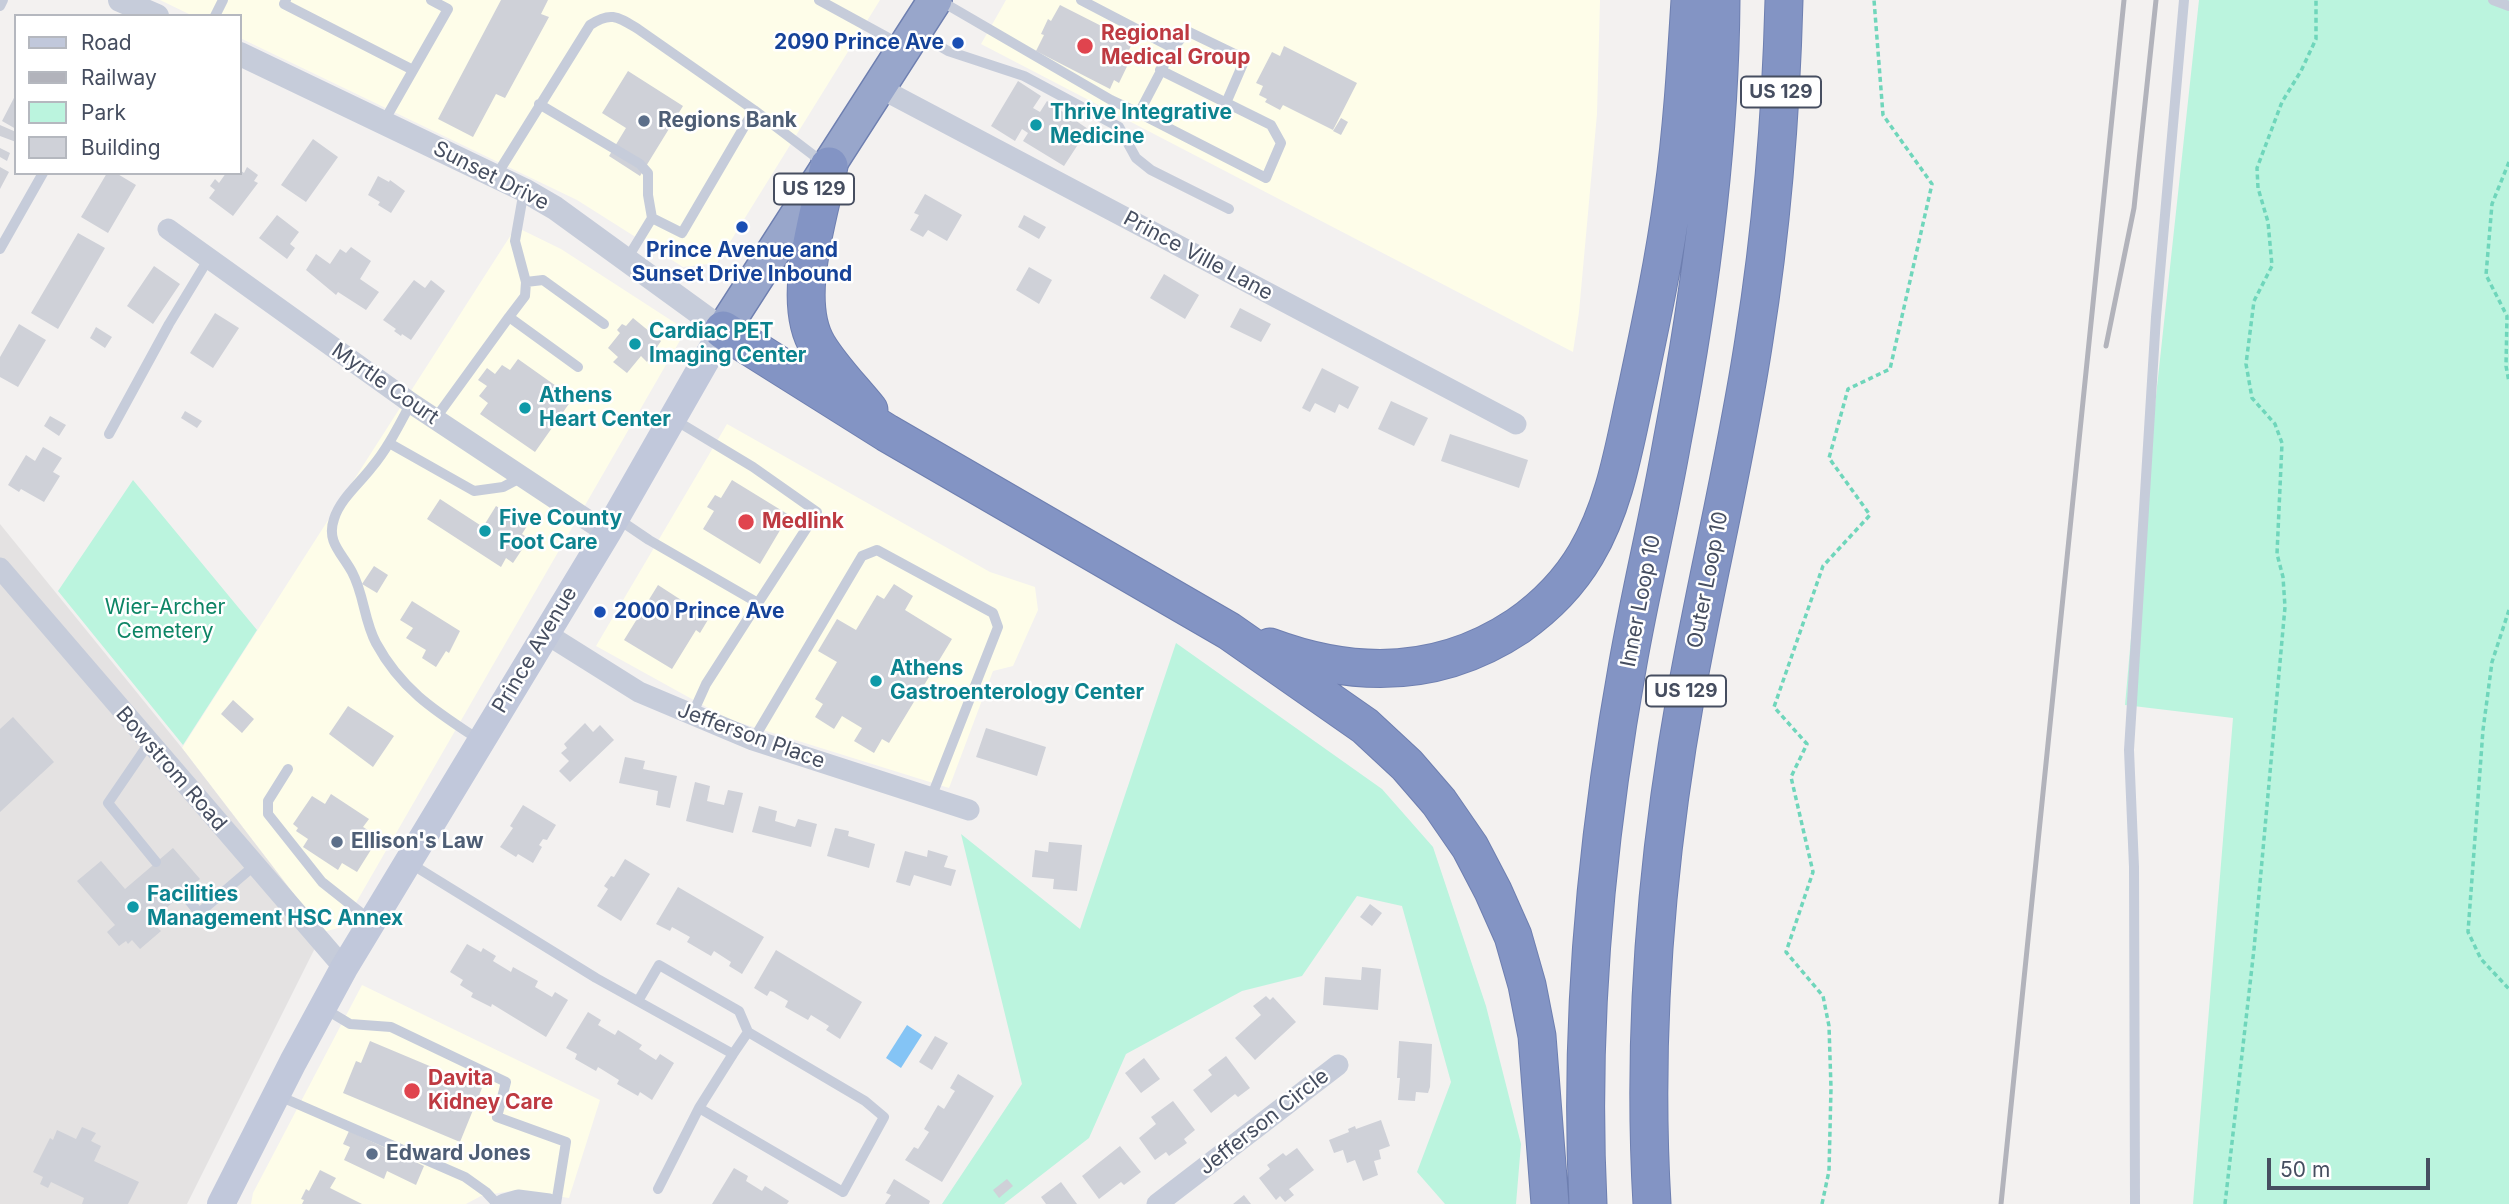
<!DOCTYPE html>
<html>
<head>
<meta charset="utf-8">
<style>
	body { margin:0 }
	#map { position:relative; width:2509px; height:1204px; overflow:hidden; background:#f3f1f0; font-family:Inter,sans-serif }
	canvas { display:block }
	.legend { position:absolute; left:14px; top:14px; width:228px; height:161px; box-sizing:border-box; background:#fff; border:2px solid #b5b8bf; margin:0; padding:9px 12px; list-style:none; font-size:21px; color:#464e60 }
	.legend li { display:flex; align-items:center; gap:14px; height:35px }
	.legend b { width:35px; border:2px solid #b5b8bf }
	.scale { position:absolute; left:2267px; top:1158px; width:163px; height:32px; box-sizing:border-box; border:4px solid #464e60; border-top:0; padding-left:9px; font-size:21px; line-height:24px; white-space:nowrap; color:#464e60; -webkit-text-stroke:5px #fff; paint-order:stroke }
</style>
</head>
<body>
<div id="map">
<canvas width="2509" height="1204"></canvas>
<ul class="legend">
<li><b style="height:9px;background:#c1c8db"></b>Road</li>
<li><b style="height:9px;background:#b2b3bb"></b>Railway</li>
<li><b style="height:19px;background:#bbf4de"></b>Park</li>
<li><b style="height:19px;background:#cfd1d8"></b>Building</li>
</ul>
<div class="scale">50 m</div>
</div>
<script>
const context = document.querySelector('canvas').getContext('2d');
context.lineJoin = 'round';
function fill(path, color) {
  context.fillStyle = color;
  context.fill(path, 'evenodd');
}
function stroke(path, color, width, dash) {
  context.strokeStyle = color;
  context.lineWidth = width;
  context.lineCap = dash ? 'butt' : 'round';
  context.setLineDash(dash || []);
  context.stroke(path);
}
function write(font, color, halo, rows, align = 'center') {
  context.font = font + ' Inter,sans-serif';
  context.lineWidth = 5;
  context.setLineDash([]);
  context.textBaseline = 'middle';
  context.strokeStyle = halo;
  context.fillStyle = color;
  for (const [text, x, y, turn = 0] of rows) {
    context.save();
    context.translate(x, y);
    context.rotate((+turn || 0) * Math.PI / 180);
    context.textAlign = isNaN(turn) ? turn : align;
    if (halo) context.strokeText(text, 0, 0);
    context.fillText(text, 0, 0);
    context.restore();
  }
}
const commercial = new Path2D(`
	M 160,0 L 880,0 L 717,263 L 683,267 L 577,200 L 240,38 L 240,16 L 193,16 Z
	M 1006,0 L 1600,0 L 1597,114 L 1579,312 L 1573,352 L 981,44 Z
	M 516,227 L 561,249 L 686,330 L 342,927 L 323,932 L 182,748 Z
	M 727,424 L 990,572 L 1035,587 L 1038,610 L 1013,666 L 993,671 L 949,788 L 728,719 L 596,646 Z
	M 362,985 L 600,1100 L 569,1198 L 517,1190 L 481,1196 L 466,1204 L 251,1204 L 253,1193 Z`);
const education = new Path2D(`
	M 0,524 L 182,748 L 323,932 L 187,1204 L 0,1204 Z`);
const green = new Path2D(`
	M 2199,0 L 2509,0 L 2509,1204 L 2193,1204 L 2233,718 L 2125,705 L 2137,571 Z
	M 133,480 L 257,630 L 183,745 L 58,591 Z
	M 1176,643 L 1382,789 L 1433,847 L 1486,1006 L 1521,1144 L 1516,1204 L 1445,1204 L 1417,1172 L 1451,1082 L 1402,906 L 1357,896 L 1302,976 L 1242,991 L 1126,1054 L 1089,1138 L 1004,1204 L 942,1204 L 1022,1084 L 961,834 L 1080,929 Z`);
const water = new Path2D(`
	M 907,1025 L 922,1035 L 901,1068 L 886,1058 Z`);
const building = new Path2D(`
	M 501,0 L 548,0 L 541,14 L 549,17 L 505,98 L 496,94 L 473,137 L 438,119 Z
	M 1060,5 L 1133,42 L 1129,50 L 1134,52 L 1119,83 L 1114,80 L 1110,89 L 1036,51 L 1044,35 L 1041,34 L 1048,19 L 1051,21 Z
	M 1284,46 L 1357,83 L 1333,130 L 1283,105 L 1280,110 L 1265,102 L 1267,99 L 1259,95 L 1263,86 L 1256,83 L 1272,52 L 1280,56 Z
	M 628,71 L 683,106 L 640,176 L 609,156 L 626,128 L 602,113 Z
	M 1018,81 L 1041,96 L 1033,108 L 1040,112 L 1047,101 L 1088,129 L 1064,166 L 1023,141 L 1028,133 L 1022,129 L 1015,141 L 991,126 Z
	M 16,94 L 16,129 L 2,121 Z
	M 1341,118 L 1348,122 L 1341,135 L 1333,131 Z
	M 0,125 L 16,132 L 16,142 L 0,136 Z
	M 313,139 L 338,157 L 306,202 L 281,185 Z
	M 0,148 L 10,153 L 7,161 L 0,157 Z
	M 0,167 L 9,172 L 0,189 Z
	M 247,167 L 258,175 L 254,181 L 258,183 L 233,216 L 209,198 L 215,190 L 210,186 L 215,179 L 219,183 L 226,173 L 240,173 L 240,170 L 244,173 Z
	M 107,173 L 116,173 L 136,185 L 108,233 L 81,217 Z
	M 378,176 L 389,182 L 390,180 L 405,191 L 391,213 L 378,205 L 380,202 L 368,195 Z
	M 925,194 L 962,215 L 947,241 L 928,230 L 923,237 L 910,230 L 919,215 L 914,213 Z
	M 277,215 L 299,232 L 290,244 L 295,248 L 287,259 L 259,238 Z
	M 1024,215 L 1046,227 L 1039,239 L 1018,227 Z
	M 78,233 L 105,248 L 58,329 L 31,313 Z
	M 351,247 L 371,261 L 360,279 L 379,292 L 366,310 L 338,292 L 336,295 L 306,270 L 316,254 L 330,264 L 340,249 L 346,253 Z
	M 154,266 L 180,284 L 153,324 L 127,306 Z
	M 1029,267 L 1052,280 L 1039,304 L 1016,290 Z
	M 1164,274 L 1199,295 L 1185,319 L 1150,298 Z
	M 414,280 L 425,288 L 431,280 L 445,291 L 411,340 L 402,334 L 401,336 L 394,331 L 396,329 L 383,320 Z
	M 1240,308 L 1271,324 L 1261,342 L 1230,327 Z
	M 215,313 L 239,328 L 213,368 L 190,353 Z
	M 633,318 L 661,341 L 647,362 L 641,356 L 627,373 L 613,362 L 618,357 L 608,348 L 620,333 L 617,330 L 622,324 L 626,326 Z
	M 19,324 L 46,340 L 18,387 L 0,377 L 0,357 Z
	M 96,327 L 112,337 L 105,348 L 90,338 Z
	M 518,359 L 573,398 L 535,452 L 480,414 L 488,403 L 479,396 L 487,386 L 478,380 L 487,368 L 495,374 L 502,365 L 510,370 Z
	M 1322,368 L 1359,387 L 1348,409 L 1339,404 L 1335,413 L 1315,403 L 1310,412 L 1302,408 Z
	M 1391,401 L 1428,418 L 1414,446 L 1378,429 Z
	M 185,411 L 202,421 L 197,428 L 181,418 Z
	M 50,416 L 66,425 L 59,436 L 44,426 Z
	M 1450,434 L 1528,460 L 1519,488 L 1441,461 Z
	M 43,447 L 62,458 L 53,472 L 60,476 L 44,502 L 21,489 L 19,492 L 8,485 L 26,455 L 35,461 Z
	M 732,480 L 789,515 L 760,564 L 703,529 L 714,511 L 707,507 L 715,495 L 721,498 Z
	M 440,499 L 483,527 L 496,506 L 527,526 L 522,534 L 529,539 L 513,563 L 506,558 L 501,567 L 427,519 Z
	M 374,566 L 388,575 L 377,593 L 362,584 Z
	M 894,584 L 913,596 L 905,610 L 952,639 L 889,743 L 882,739 L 874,753 L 854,741 L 862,728 L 842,716 L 834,729 L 815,717 L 823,704 L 815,699 L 837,662 L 818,651 L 837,619 L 856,630 L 877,595 L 884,599 Z
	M 658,585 L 709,618 L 700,633 L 696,630 L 672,669 L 624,640 Z
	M 412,601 L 460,631 L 449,653 L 446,651 L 436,667 L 422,658 L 426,650 L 406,638 L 413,628 L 400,620 Z
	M 233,700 L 254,719 L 242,733 L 221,714 Z
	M 348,706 L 394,736 L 373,767 L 329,734 Z
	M 13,717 L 54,762 L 0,812 L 0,729 Z
	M 585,723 L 593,732 L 600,725 L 614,740 L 570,782 L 559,771 L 569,761 L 561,753 L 567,748 L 564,744 Z
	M 986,728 L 1046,747 L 1037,776 L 976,757 Z
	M 625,757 L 645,761 L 643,769 L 677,776 L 670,808 L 656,805 L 658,791 L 619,783 Z
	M 695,782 L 710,786 L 707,801 L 724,805 L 728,790 L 743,793 L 733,833 L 686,821 Z
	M 331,794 L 369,819 L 363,827 L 379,837 L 357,872 L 342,863 L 338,870 L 303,847 L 308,839 L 296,831 L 298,828 L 293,824 L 312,796 L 325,804 Z
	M 523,805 L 556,825 L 547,840 L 543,839 L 539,845 L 542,847 L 533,863 L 518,854 L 516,857 L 500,847 L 513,828 L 510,826 Z
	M 759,806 L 777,811 L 775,821 L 795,827 L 798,819 L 817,824 L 811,847 L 752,832 Z
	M 835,828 L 849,831 L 848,836 L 875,844 L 869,868 L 827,856 Z
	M 1049,842 L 1082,845 L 1077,891 L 1053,889 L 1054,879 L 1032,877 L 1035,850 L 1048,852 Z
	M 173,848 L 200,879 L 151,921 L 161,931 L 140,949 L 132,940 L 128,944 L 126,941 L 119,946 L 107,932 L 115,925 L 77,881 L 101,861 L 125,889 Z
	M 928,850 L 948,856 L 944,867 L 956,870 L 951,886 L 914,875 L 910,886 L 896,882 L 905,851 L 927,857 Z
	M 625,859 L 650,874 L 621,921 L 597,906 L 608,889 L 604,886 L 611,876 L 614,877 Z
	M 678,887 L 764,937 L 742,974 L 729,966 L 731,962 L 714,951 L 711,956 L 687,942 L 690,937 L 672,927 L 670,931 L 656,924 Z
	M 1370,904 L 1382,913 L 1372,926 L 1360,917 Z
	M 467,944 L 481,952 L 483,948 L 496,956 L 493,961 L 511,972 L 513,967 L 538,981 L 535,987 L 552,997 L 555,992 L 568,1000 L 546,1037 L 492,1004 L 491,1007 L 471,997 L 473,993 L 460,985 L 463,980 L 450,972 Z
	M 776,950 L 862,1002 L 840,1039 L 826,1030 L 829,1026 L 811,1015 L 808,1020 L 785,1007 L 788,1001 L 773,992 L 770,991 L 767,996 L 754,988 Z
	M 1362,967 L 1381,969 L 1378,1010 L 1323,1005 L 1325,977 L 1361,980 Z
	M 1266,996 L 1270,1000 L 1273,997 L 1296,1022 L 1255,1060 L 1235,1038 L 1261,1015 L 1253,1006 Z
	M 588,1012 L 601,1020 L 598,1025 L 615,1035 L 618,1030 L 642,1045 L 639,1049 L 656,1060 L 660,1054 L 674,1063 L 652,1100 L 640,1092 L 638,1096 L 617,1084 L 619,1080 L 598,1067 L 596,1071 L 575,1059 L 577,1054 L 566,1048 Z
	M 935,1036 L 948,1043 L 932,1070 L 919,1062 Z
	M 370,1041 L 482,1088 L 460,1142 L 343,1093 L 356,1061 L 361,1063 Z
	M 1399,1041 L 1432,1044 L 1430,1087 L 1428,1093 L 1416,1092 L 1415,1101 L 1398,1100 L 1400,1078 L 1397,1078 Z
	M 1226,1056 L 1250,1088 L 1238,1097 L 1235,1094 L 1211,1113 L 1193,1090 L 1212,1075 L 1208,1070 Z
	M 1144,1058 L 1160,1079 L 1141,1093 L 1125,1073 Z
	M 958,1074 L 994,1096 L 942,1182 L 905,1160 L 914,1147 L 918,1149 L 929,1132 L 924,1129 L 938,1105 L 944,1109 L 953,1094 L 955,1091 L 950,1088 Z
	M 1173,1101 L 1195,1130 L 1184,1139 L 1187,1143 L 1169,1156 L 1166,1152 L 1155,1160 L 1139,1138 L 1156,1124 L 1151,1117 Z
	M 1381,1120 L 1390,1146 L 1379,1150 L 1381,1159 L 1374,1161 L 1378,1175 L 1363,1181 L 1355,1160 L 1347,1163 L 1343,1150 L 1334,1153 L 1329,1140 L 1349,1132 L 1348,1129 L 1355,1126 L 1356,1129 Z
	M 82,1127 L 96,1133 L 91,1141 L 101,1146 L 94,1161 L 139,1182 L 128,1204 L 82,1204 L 84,1198 L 51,1182 L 48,1188 L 40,1184 L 43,1177 L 33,1172 L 50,1138 L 53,1140 L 57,1130 L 76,1139 Z
	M 349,1131 L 424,1166 L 416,1185 L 387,1171 L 384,1179 L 344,1160 L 350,1147 L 343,1144 Z
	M 1120,1146 L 1141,1172 L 1124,1185 L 1121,1182 L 1099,1199 L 1082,1176 Z
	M 1297,1148 L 1314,1170 L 1289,1189 L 1294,1195 L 1285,1202 L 1280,1196 L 1276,1200 L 1259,1178 L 1270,1169 L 1267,1165 L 1283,1153 L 1286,1156 Z
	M 734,1168 L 748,1176 L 746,1181 L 762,1191 L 765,1186 L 789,1201 L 787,1204 L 712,1204 Z
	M 320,1170 L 336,1178 L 330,1188 L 362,1204 L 302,1204 L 304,1200 L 301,1199 L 306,1189 L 309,1191 Z
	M 894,1179 L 930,1201 L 929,1204 L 885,1204 L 891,1195 L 886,1193 Z
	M 1007,1179 L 1013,1186 L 999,1198 L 993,1190 Z
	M 1061,1182 L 1077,1204 L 1046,1204 L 1041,1197 Z
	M 1244,1195 L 1251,1204 L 1233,1204 Z`);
const path = new Path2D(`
	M 2509,162 L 2492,204 L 2486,275 L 2507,316 L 2506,366 L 2509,382
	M 2509,610 L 2492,662 L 2483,730 L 2468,932 L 2481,959 L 2509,989
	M 1822,1204 L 1829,1171 L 1831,1088 L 1829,1026 L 1823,996 L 1786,952 L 1813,872 L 1791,777 L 1807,744 L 1774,707 L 1823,566 L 1870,515 L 1829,458 L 1848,389 L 1890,369 L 1932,184 L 1883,115 L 1874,0
	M 2225,1204 L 2254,949 L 2285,607 L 2283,577 L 2277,554 L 2282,443 L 2275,424 L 2252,398 L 2246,364 L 2254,301 L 2272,266 L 2268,222 L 2258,188 L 2257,168 L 2282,102 L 2301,71 L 2316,39 L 2316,0`);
const service = new Path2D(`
	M 286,0 L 284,4 L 413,70
	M 819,0 L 903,46
	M 939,0 L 1111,100 L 1139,113 L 1173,48 L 1081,0
	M 2493,0 L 2509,6
	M 0,6 L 3,0
	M 215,16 L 223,0
	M 917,33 L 948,51 L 1024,76 L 1119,127 L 1136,158 L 1151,170 L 1229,209
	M 1173,48 L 1187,31 L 1245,59 L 1226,103
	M 539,104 L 640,164 L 648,173 L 648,195 L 652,218
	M 1139,113 L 1266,178 L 1281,143 L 1271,125 L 1160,70
	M 383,123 L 448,9 L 431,0
	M 496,176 L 590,25 C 611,11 618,17 638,29 L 754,110 L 825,164
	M 524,190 L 515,241 L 526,282
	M 0,249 L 43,173
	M 627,259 L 652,218 L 682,233 L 754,110
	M 509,317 L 525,296 L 526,282 L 543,280 L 604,324
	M 411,403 C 399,425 388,448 372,467 C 360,483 340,499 334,519 C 326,542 342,553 352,572 C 364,594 364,621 376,643 C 402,691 437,712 481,741
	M 435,419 L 509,317 L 578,367
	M 675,420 L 753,467 L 817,512 L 758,603
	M 109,434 L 169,324 L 209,258
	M 389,443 L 474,491 L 503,487 L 522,477
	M 618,519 L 649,540 L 758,603 L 706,684 L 692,715
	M 753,740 L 862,556 L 877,550 L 993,613 L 998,627 L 931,798
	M 149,743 L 108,803 L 156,862
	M 288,769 L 268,801 L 268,814 L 322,882 L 370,920
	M 408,862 L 596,978 L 733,1054 L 748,1032 L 865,1101 L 884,1117 L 843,1192 L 699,1108 L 733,1054
	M 183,893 L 199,913 L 255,865
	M 199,913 L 210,926
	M 638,1001 L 659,965 L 739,1011 L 748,1032
	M 325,1009 L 350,1024 L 391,1027 L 506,1082 L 497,1117 L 566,1142 L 556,1204
	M 279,1096 L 465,1177 L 486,1192 L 497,1204
	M 658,1189 L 699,1108
	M 2135,1204 L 2134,867 L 2129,750 L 2156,317 L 2184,0`);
const minor = new Path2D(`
	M 880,88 L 1516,424
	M 168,229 L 411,403 L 607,533
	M 0,568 L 344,968
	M 545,633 L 639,692 L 753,740 L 969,810
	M 504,1204 L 518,1200 L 549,1204
	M 1157,1204 L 1338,1065`);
const tertiary = new Path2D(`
	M 120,0 L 157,16
	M 240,54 L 524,190 L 555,208 L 723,330`);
const secondary = new Path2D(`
	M 221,1204 L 293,1062 L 344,968 L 607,533 L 723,330`);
const trunk = new Path2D(`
	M 723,330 L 935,0`);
const motorway = new Path2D(`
	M 829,166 C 819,217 790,301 818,346 C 832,369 852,389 869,410
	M 723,330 L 887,433 L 1229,631 L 1365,726 L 1407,765 L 1439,802 L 1470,847 L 1493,891 L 1513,936 L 1527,985 L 1537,1036 L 1550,1204
	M 1270,647 C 1356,679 1440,678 1518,626 C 1545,607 1569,583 1586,554 C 1615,505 1624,447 1636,393 C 1650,327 1664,262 1673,195 C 1682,131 1686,65 1690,0
	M 1588,1204 C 1579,1023 1596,841 1628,663 C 1641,589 1659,516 1672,442 C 1700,296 1720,149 1721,0
	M 1652,1204 C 1642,1033 1656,862 1686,694 C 1707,576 1736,459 1754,340 C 1772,227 1781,114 1784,0`);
const rail = new Path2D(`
	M 2106,346 L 2134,208 L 2156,0
	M 2001,1204 L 2124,0`);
const markers = [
	[958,43,7,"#1a4fb4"],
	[1085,46,9,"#e0444e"],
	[644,121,7,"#5c6f8a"],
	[1036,125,7,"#0f9aa8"],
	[742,227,7,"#1a4fb4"],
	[635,344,7,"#0f9aa8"],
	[525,408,7,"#0f9aa8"],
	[746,522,9,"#e0444e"],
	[485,531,7,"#0f9aa8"],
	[600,612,7,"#1a4fb4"],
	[876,681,7,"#0f9aa8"],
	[337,842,7,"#5c6f8a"],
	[133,907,7,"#0f9aa8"],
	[412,1091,9,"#e0444e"],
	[372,1154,7,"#5c6f8a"]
];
const shields = [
	[1781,92,80],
	[814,189,80],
	[1686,691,80]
];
const shieldNames = [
	["US 129",1781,92],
	["US 129",814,189],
	["US 129",1686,691]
];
const healthNames = [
	["Regional",1101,34],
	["Medical Group",1101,58],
	["Medlink",762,522],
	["Davita",428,1079],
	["Kidney Care",428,1103]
];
const transitNames = [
	["2090 Prince Ave",944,43],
	["Prince Avenue and",742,251,"center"],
	["Sunset Drive Inbound",742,275,"center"],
	["2000 Prince Ave",614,612,"left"]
];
const cultureNames = [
	["Thrive Integrative",1050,113],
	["Medicine",1050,137],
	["Cardiac PET",649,332],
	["Imaging Center",649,356],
	["Athens",539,396],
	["Heart Center",539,420],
	["Five County",499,519],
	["Foot Care",499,543],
	["Athens",890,669],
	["Gastroenterology Center",890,693],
	["Facilities",147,895],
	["Management HSC Annex",147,919]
];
const serviceNames = [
	["Regions Bank",658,121],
	["Ellison's Law",351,842],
	["Edward Jones",386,1154]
];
const streetNames = [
	["Sunset Drive",491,176,27],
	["Prince Ville Lane",1198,256,28],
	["Myrtle Court",385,384,35],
	["Outer Loop 10",1708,580,-79],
	["Inner Loop 10",1641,601,-79],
	["Prince Avenue",535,650,-59],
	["Jefferson Place",751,736,20],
	["Bowstrom Road",171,769,49],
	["Jefferson Circle",1264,1122,-38]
];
const parkNames = [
	["Wier-Archer",165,608],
	["Cemetery",165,632]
];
fill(commercial, '#fefde9');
fill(education, '#e4e2e2');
fill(green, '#bbf4de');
fill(water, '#84c4f5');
fill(building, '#cfd1d8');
stroke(trunk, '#6e7fb0', 36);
stroke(motorway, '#6e7fb0', 39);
stroke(path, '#6fd6bb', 3.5, [5, 3.5]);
stroke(service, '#c6ccda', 10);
stroke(minor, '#c6ccda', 21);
stroke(tertiary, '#c6ccda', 24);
stroke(secondary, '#c1c8db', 28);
stroke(trunk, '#98a6cb', 33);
stroke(motorway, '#8394c4', 37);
stroke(rail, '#b2b3bb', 5);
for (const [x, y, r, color] of markers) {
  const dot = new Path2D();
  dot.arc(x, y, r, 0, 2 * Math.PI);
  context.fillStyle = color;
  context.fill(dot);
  stroke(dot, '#fff', 2.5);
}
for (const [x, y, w] of shields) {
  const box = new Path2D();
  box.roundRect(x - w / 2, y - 15.5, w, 31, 5);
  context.fillStyle = '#fff';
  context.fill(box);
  stroke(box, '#464e60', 2);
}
write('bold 19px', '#464e60', null, shieldNames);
write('bold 21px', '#be3a42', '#fff', healthNames, 'left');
write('bold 21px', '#164399', '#fff', transitNames, 'right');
write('bold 21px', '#0d838f', '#fff', cultureNames, 'left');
write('bold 21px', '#4e5e75', '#fff', serviceNames, 'left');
write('21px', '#464e60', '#fff', streetNames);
write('21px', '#0d8565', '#fff', parkNames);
</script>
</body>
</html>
